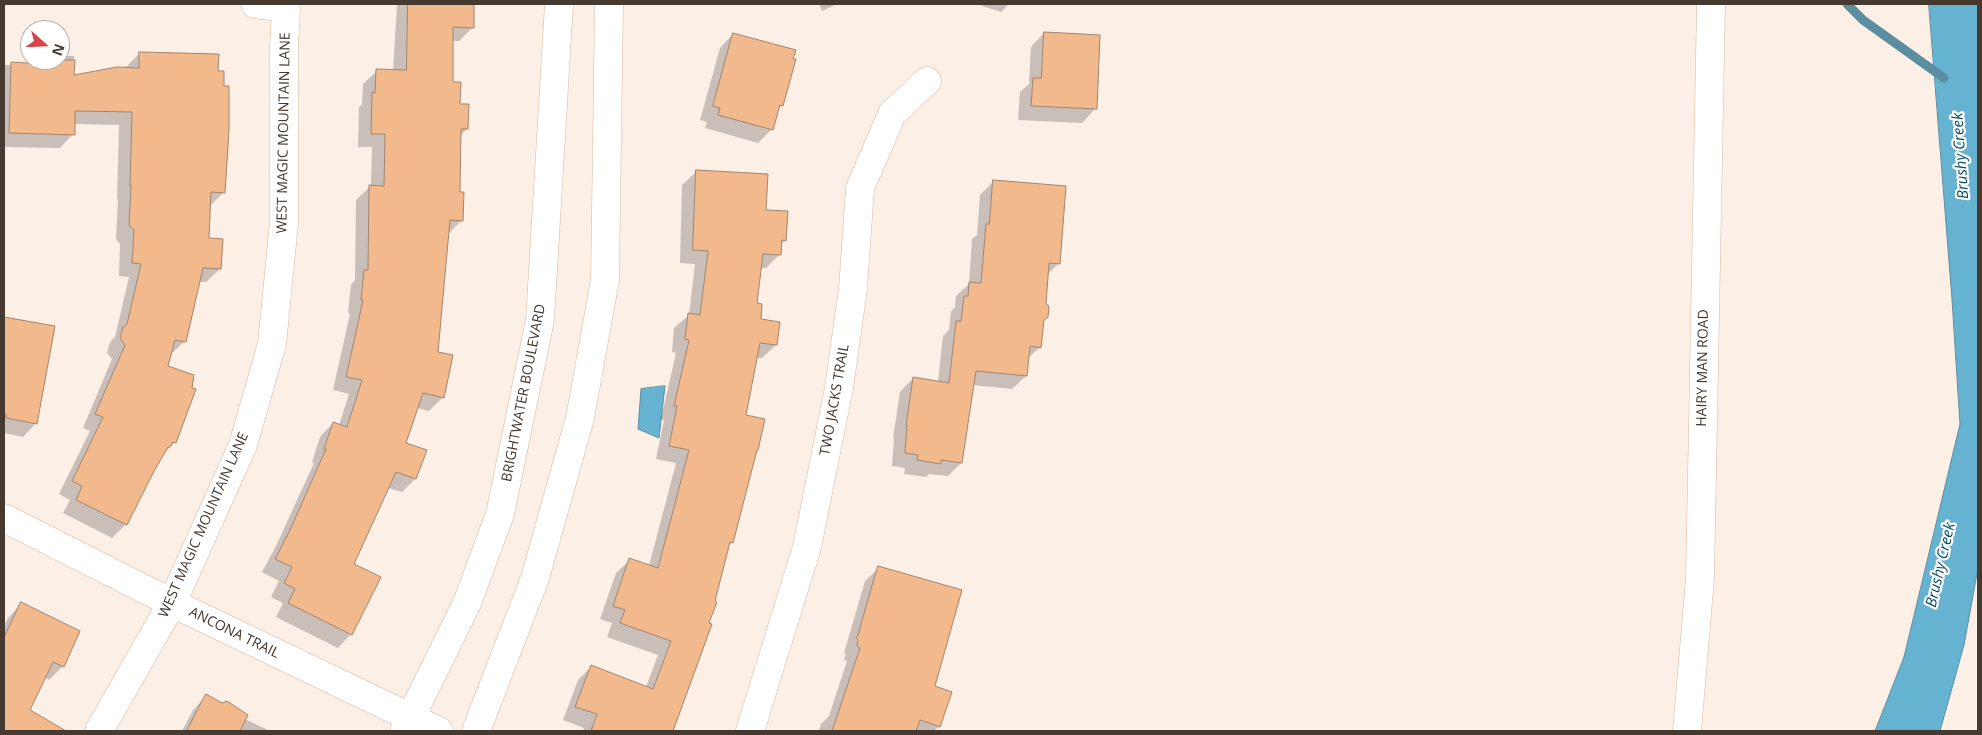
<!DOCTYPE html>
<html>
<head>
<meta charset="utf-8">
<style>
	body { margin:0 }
	#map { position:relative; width:1982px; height:735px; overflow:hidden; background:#fcefe6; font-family:"Open Sans",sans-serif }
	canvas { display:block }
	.frame { position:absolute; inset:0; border:5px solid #453930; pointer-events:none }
	.north { position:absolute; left:20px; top:20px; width:50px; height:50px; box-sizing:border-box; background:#fff; border:1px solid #b5b0ac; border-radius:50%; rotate:110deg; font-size:14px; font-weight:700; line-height:20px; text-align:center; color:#453930 }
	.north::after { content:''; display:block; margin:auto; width:18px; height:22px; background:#d5454c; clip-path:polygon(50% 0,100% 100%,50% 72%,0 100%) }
</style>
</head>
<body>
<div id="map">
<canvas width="1982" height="735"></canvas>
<div class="frame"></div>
<div class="north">N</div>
</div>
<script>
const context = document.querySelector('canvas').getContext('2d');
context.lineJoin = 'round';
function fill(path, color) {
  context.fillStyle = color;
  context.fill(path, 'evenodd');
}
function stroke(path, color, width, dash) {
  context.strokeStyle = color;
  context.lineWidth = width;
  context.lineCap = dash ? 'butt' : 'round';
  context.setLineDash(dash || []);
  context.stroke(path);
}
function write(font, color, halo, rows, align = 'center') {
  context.font = font + ' "Open Sans",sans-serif';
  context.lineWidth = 4.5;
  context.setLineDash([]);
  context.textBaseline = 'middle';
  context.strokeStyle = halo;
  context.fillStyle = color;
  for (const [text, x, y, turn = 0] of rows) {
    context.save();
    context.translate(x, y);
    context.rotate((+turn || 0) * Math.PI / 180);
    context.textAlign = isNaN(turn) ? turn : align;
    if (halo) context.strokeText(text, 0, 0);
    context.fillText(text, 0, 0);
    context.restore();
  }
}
const water = new Path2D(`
	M 1929,4 L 1978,4 L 1978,568 L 1964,645 L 1940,731 L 1875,731 L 1904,657 L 1960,424 L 1952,299 Z
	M 665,386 L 659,438 L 638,429 L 641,389 Z`);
const shadow = new Path2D(`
	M 397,4 L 473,4 L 473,27 L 459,41 L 452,41 L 451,83 L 467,129 L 460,136 L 458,193 L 462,220 L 448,234 L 437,353 L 443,397 L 429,411 L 417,408 L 404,443 L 415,479 L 402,492 L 388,488 L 353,565 L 351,634 L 338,648 L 276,617 L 283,603 L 271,597 L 279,581 L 262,572 L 276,546 L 314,463 L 312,462 L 320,437 L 333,423 L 339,425 L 349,394 L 333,390 L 350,314 L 348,313 L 351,285 L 355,280 L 356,200 L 371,186 L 372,147 L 358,147 L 359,107 L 362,104 L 363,84 L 377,71 L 393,71 Z
	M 819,4 L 837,4 L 822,11 Z
	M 976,4 L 1009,4 L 1001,12 Z
	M 1044,33 L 1099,36 L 1095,109 L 1082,123 L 1018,120 L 1020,92 L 1029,84 L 1031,47 Z
	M 733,34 L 782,105 L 777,110 L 772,129 L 758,143 L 705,128 L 707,122 L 700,120 L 720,48 Z
	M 140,53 L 217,72 L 224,192 L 210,206 L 207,239 L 220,269 L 206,282 L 198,282 L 185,341 L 170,355 L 166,367 L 175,442 L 162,455 L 126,524 L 112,538 L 63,513 L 70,500 L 59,494 L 90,431 L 83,428 L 112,359 L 107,353 L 110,342 L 115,337 L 129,277 L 119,276 L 120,244 L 116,239 L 118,199 L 117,199 L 119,125 L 74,124 L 73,134 L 60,148 L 4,147 L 4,65 L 33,65 L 38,60 L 60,60 L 60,56 L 74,56 L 73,77 L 126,69 L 126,67 Z
	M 696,172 L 765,211 L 785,240 L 780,245 L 779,255 L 766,268 L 760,268 L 756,304 L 760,321 L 776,345 L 762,358 L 756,358 L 744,416 L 755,451 L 732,542 L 728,546 L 669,731 L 583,731 L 584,728 L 563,720 L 578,680 L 591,667 L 646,687 L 658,655 L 607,637 L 612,623 L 600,619 L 616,573 L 630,560 L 649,566 L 676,463 L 656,459 L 664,420 L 661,419 L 676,353 L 672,352 L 674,328 L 689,315 L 695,264 L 680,263 L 682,185 Z
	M 994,181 L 1059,263 L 1047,275 L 1040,347 L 1027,359 L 1026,376 L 1012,389 L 973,385 L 961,463 L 948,476 L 929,474 L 926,477 L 904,474 L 905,468 L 892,466 L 894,438 L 893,438 L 900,392 L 913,378 L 938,382 L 943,336 L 949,330 L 951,311 L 955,307 L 956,296 L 969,284 L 972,239 L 977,235 L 980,195 Z
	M 4,318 L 53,327 L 36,423 L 23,437 L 4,433 Z
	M 879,568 L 933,687 L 939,726 L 934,731 L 819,731 L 821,724 L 829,716 L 847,661 L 844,660 L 846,653 L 844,653 L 865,581 Z
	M 21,604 L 63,666 L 49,680 L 44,677 L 28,710 L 39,716 L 30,731 L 4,731 L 4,626 L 8,618 Z
	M 206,696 L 245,719 L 270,731 L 182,731 L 193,710 Z`);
const stream = new Path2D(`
	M 1847,4 L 1863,20 L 1944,78`);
const building = new Path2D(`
	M 408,4 L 474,4 L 474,28 L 453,27 L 453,82 L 461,82 L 460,104 L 469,104 L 468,129 L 461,129 L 460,192 L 464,192 L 463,221 L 450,220 L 438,352 L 453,355 L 444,398 L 423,393 L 406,443 L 427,450 L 416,479 L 396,472 L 354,564 L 381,577 L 352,635 L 288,603 L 295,589 L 284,583 L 292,567 L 275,559 L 289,532 L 326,449 L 324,449 L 333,422 L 347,427 L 362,380 L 346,377 L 363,300 L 361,300 L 364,270 L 368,270 L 369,185 L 384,186 L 385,134 L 371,134 L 372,92 L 375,93 L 376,69 L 406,70 Z
	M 1044,32 L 1100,35 L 1097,109 L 1031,106 L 1033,78 L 1041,78 Z
	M 733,33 L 796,50 L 793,59 L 796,59 L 783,106 L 780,105 L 773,130 L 718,115 L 720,108 L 713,106 Z
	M 139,52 L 219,54 L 218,71 L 224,71 L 224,86 L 229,86 L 229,130 L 225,193 L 211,192 L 209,238 L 223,239 L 221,269 L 203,268 L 186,342 L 175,340 L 168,366 L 194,375 L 192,388 L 196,389 L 176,443 L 173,442 L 170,447 L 168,447 L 154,471 L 127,525 L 76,500 L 82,486 L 72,481 L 103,417 L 95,414 L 125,345 L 120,338 L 123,327 L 127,324 L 141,264 L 132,263 L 134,230 L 129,225 L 131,186 L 130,186 L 132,112 L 75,111 L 75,135 L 9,133 L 11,62 L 42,64 L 42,60 L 75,60 L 74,75 L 117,67 L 139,68 Z
	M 696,170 L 768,174 L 766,210 L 788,211 L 786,241 L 782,240 L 781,255 L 763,254 L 757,303 L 762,304 L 761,319 L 780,322 L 777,345 L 760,343 L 746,415 L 765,419 L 758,450 L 757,450 L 733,543 L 730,542 L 715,601 L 717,602 L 709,623 L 712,624 L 673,731 L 591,731 L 597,714 L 575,707 L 591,665 L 653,689 L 671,641 L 620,623 L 625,610 L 613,606 L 629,558 L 658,568 L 689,450 L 669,446 L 677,406 L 674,406 L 689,340 L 685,339 L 688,313 L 700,315 L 708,251 L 693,250 Z
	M 993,180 L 1066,186 L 1060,264 L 1049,263 L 1046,304 L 1049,306 L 1048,317 L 1044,320 L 1041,348 L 1030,346 L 1027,376 L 976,371 L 962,463 L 941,460 L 941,464 L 917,460 L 918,455 L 905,453 L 907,425 L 906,425 L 913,377 L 949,383 L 956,321 L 961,321 L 964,296 L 968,296 L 969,282 L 981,283 L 986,224 L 989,224 Z
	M 4,317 L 55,326 L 37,424 L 6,418 L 6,414 L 4,414 Z
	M 878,566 L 962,590 L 935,686 L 952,692 L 940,727 L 920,720 L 916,731 L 832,731 L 860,648 L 857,646 L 858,640 L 857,639 Z
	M 21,602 L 80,631 L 64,667 L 53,662 L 30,710 L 66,731 L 4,731 L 4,638 Z
	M 206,694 L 222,703 L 227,701 L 248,715 L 240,731 L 187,731 Z`);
const street = new Path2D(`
	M 4,518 L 172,603 L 439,731
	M 99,731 L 172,603 L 243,445 L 272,344 L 284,223 L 284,46 L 286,8 L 255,4
	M 750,731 L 807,547 L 839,388 L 853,289 L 860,188 L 892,114 L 927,81`);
const secondary = new Path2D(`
	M 404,731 L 467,603 L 500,514 L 540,320 L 559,4
	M 476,731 L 535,578 L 580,418 L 605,280 L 609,4
	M 1687,731 L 1700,578 L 1711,4`);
const streetNames = [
	["WEST MAGIC MOUNTAIN LANE",284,133,-89],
	["HAIRY MAN ROAD",1703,368,-89],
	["BRIGHTWATER BOULEVARD",524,393,-79],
	["TWO JACKS TRAIL",835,400,-80],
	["WEST MAGIC MOUNTAIN LANE",204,525,-66],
	["ANCONA TRAIL",234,633,26]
];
const waterNames = [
	["Brushy Creek",1961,156,-94],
	["Brushy Creek",1941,565,-77]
];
fill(water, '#65b3d1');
stroke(water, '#5b8ea1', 1);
fill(shadow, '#0003');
stroke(stream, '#5b8ea1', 9);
fill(building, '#f2b98d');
stroke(building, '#a0846f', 1);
stroke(street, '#d5b7a0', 29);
stroke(secondary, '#d5b7a0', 29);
stroke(street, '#fff', 28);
stroke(secondary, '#fff', 28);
write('14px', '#453930', '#fff', streetNames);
write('italic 15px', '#02495e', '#fff', waterNames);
</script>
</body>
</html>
